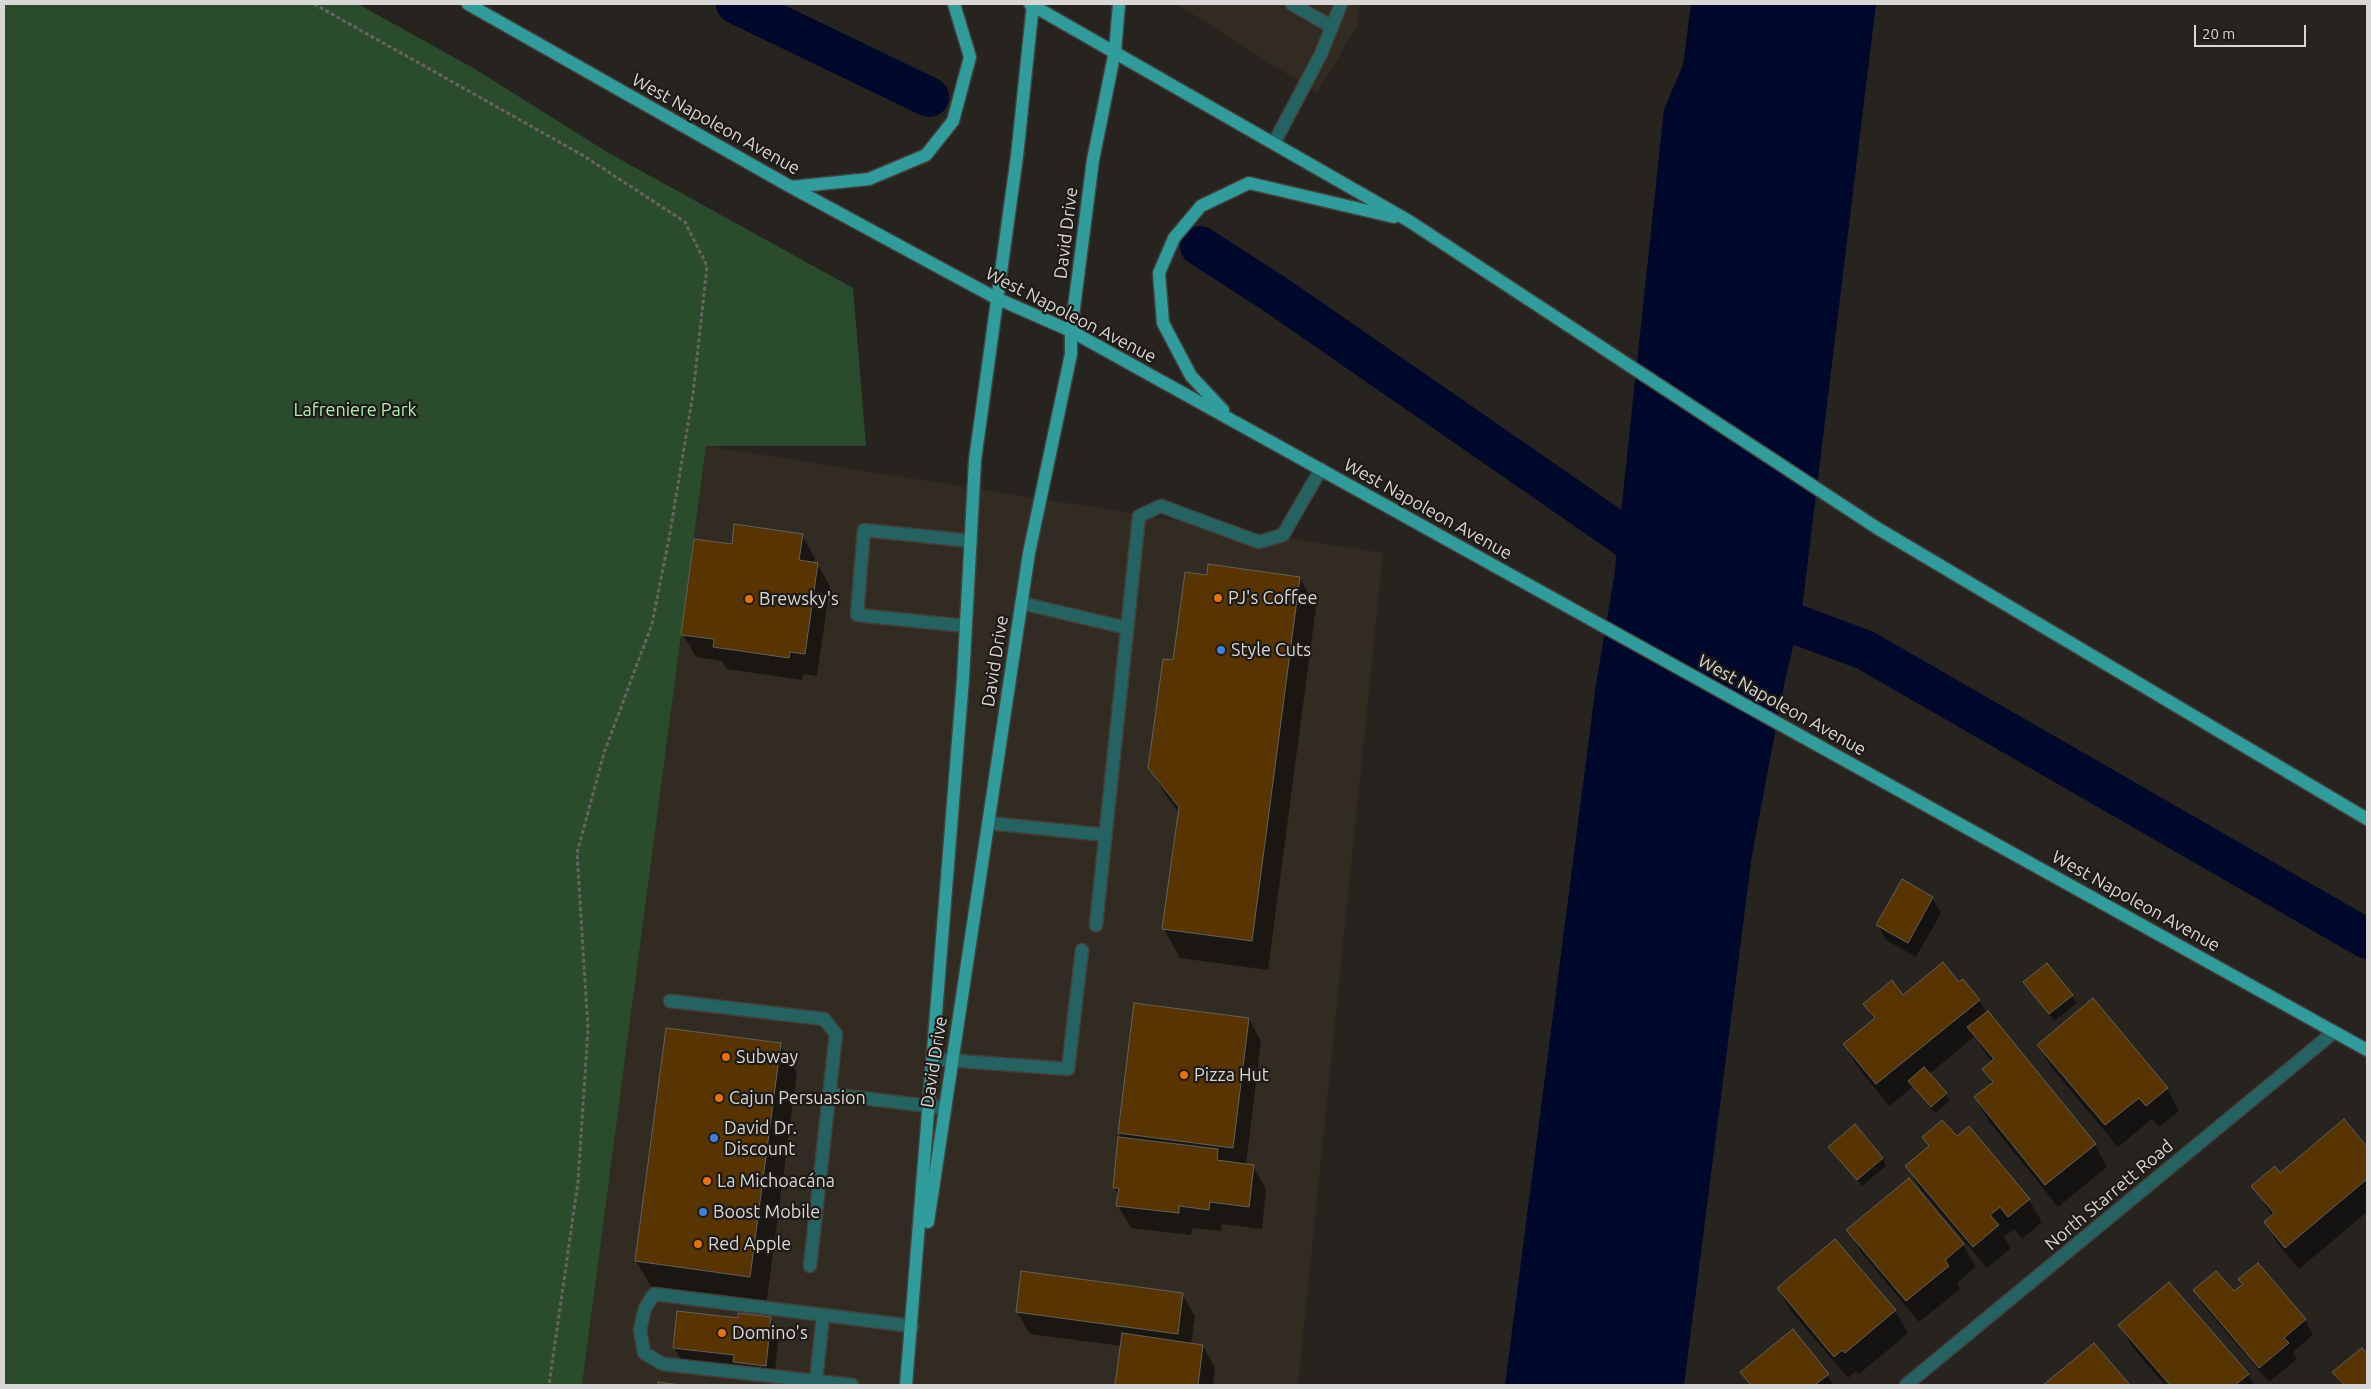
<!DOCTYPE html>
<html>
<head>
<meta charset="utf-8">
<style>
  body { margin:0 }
  #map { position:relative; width:2371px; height:1389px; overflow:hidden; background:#272420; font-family:Ubuntu,sans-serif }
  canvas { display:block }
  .frame { position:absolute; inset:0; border:5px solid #d9d7d5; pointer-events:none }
  .scale { position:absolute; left:2194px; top:25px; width:112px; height:22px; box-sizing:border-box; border:2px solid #d9d7d5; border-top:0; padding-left:6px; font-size:15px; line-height:18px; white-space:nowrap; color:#d9d7d5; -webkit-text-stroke:4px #1e1b17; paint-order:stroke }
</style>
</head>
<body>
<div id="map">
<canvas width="2371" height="1389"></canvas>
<div class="frame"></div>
<div class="scale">20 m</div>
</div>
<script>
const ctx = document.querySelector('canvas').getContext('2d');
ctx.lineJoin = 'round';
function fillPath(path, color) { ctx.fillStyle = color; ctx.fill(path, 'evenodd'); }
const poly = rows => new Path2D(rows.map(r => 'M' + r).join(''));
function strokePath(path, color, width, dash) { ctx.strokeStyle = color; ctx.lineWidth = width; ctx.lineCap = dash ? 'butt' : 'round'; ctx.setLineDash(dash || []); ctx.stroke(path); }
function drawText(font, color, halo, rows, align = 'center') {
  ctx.font = font + ' Ubuntu,sans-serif'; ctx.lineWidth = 4.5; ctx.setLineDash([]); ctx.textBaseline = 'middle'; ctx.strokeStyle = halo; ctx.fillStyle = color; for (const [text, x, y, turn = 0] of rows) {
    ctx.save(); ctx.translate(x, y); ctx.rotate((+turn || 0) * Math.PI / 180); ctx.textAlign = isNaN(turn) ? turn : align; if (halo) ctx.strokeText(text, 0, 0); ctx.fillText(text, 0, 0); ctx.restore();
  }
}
const built = poly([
  [1177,4,1359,4,1357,26,1317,93],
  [706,446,1383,553,1298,1385,582,1385]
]);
const green = poly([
  [4,4,358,4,475,69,607,152,853,288,866,446,706,446,582,1385,4,1385]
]);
const water = poly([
  [1691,4,1876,4,1802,609,1784,685,1752,855,1684,1385,1505,1385,1596,684,1614,578,1664,109,1683,65]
]);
const shadow = poly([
  [802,535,815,558,814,563,817,564,830,586,817,676,803,674,802,680,727,669,722,661,696,657,683,635,733,545],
  [1208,577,1300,578,1316,607,1268,970,1180,958,1164,929,1179,813,1167,797,1150,768,1174,661],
  [1932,898,1941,913,1916,957,1886,940,1878,925],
  [2047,965,2077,1003,2054,1021,2025,982],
  [1959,984,1979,1000,1987,1013,2095,1145,2107,1167,2058,1207,1988,1120,1975,1098,1992,1084,1983,1069,1992,1062,1974,1037,1929,1074,1950,1101,1935,1113,1913,1087,1889,1106,1857,1066,1844,1044,1874,1020,1864,1004],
  [1249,1019,1261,1041,1246,1165,1253,1166,1266,1189,1262,1229,1222,1224,1221,1231,1192,1228,1191,1235,1131,1228,1118,1206,1119,1196,1114,1187,1122,1139,1119,1133],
  [667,1029,780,1045,797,1073,766,1306,653,1290,636,1261],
  [2038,1045,2167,1088,2179,1111,2159,1127,2152,1119,2118,1147,2051,1067],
  [2344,1121,2367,1149,2367,1212,2299,1269,2278,1244,2266,1222,2272,1216,2253,1186,2280,1174],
  [1969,1128,2029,1200,2042,1222,2022,1239,2014,1229,2004,1237,2011,1248,1987,1268,1920,1188,1907,1166,1929,1147,1924,1137,1956,1138],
  [1830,1147,1882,1158,1886,1166,1862,1186],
  [1909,1180,1963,1245,1976,1267,1957,1283,1960,1289,1919,1322,1861,1252,1848,1230],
  [1835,1241,1895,1311,1908,1333,1858,1375,1856,1371,1848,1378,1791,1311,1778,1289],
  [2258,1264,2305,1320,2313,1335,2293,1352,2297,1359,2269,1382,2203,1305,2195,1290,2234,1293,2243,1285,2240,1279],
  [1182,1294,1195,1316,1191,1344,1203,1346,1215,1368,1213,1385,1116,1385,1122,1346,1030,1334,1017,1312],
  [678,1312,739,1320,771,1319,779,1334,774,1380,683,1363,674,1348],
  [2120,1326,2248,1374,2254,1385,2165,1385,2133,1348],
  [1792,1331,1834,1385,1750,1385,1742,1372],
  [2094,1345,2128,1385,2045,1385],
  [2362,1349,2367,1356,2367,1385,2342,1385,2334,1372]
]);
const canal = poly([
  [736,4,929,97],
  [1200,246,1276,295,1663,563],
  [1747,606,1865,650,2367,939]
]);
const building = poly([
  [734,524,803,534,799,560,818,563,805,654,790,652,789,658,713,647,714,639,681,635,694,539,732,544,734,524],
  [1208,564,1300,577,1252,941,1162,929,1179,807,1148,768,1163,659,1173,660,1185,572,1207,575,1208,564],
  [1902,879,1933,897,1908,943,1876,925,1902,879],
  [1943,962,1959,982,1963,979,1980,1000,1876,1084,1843,1044,1875,1018,1863,1004,1892,980,1903,995,1943,962],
  [2047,963,2073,995,2049,1014,2023,982,2047,963],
  [2093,998,2168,1088,2146,1106,2139,1098,2105,1125,2037,1045,2093,998],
  [1134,1003,1249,1018,1233,1148,1118,1133,1134,1003],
  [1988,1011,2096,1144,2045,1185,1974,1097,1993,1082,1982,1069,1994,1059,1967,1027,1988,1011],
  [666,1028,781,1043,750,1277,635,1261,666,1028],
  [1924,1067,1947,1093,1931,1107,1908,1081,1924,1067],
  [2344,1119,2367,1147,2367,1179,2285,1248,2264,1222,2274,1213,2251,1186,2275,1166,2280,1173,2344,1119],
  [1942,1120,1957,1136,1969,1126,2030,1199,2008,1217,2000,1207,1990,1215,1999,1225,1973,1247,1905,1166,1929,1146,1922,1137,1942,1120],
  [1855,1124,1883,1158,1857,1180,1828,1147,1855,1124],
  [1118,1137,1218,1149,1217,1160,1254,1165,1249,1207,1210,1202,1209,1210,1179,1206,1179,1213,1116,1206,1119,1188,1113,1188,1118,1137],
  [1909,1178,1964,1244,1945,1260,1949,1266,1906,1301,1846,1230,1909,1178],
  [1835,1239,1896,1310,1845,1353,1842,1350,1834,1357,1777,1288,1835,1239],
  [2258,1263,2306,1319,2284,1338,2289,1343,2259,1368,2193,1290,2216,1271,2234,1291,2243,1284,2238,1279,2258,1263],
  [1021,1271,1183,1293,1178,1334,1016,1312,1021,1271],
  [2169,1282,2249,1374,2235,1385,2170,1385,2118,1325,2169,1282],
  [677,1311,738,1318,738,1313,771,1317,766,1366,733,1362,734,1355,673,1348,677,1311],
  [1793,1329,1829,1374,1815,1385,1751,1385,1740,1372,1793,1329],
  [1122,1333,1203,1345,1198,1385,1115,1385,1122,1333],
  [2094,1343,2130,1385,2043,1385,2094,1343],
  [2362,1348,2367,1354,2367,1385,2344,1385,2332,1372,2362,1348],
  [658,1382,680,1385,658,1385,658,1382]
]);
const path = poly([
  [314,4,584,156,685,222,707,266,693,394,670,533,652,624,604,753,577,853,588,1029,578,1182,549,1385]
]);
const minor = poly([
  [1292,4,1332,27],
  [1274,143,1321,54,1341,4],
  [1021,603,1127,628],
  [966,626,857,615,864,530,971,541],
  [988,823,1106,835],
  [1096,925,1139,516,1161,506,1259,542,1283,535,1321,469],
  [670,1001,824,1019,836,1034,810,1266],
  [933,1059,1068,1069,1082,950],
  [829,1094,945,1108],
  [816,1381,823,1315],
  [852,1385,663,1364,644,1353,640,1330,645,1308,654,1294,912,1326],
  [1906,1385,2334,1032]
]);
const major = poly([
  [468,4,791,187,957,277,996,298,1071,331,2367,1050],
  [1030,4,1409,221,1877,528,2367,819],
  [791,187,869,179,926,155,953,121,970,57,954,4],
  [1223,410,1191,376,1163,323,1159,273,1174,238,1201,206,1249,183,1394,217],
  [928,1222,1029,553,1071,354,1071,331,1093,160,1115,51,1119,4],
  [906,1385,963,679,975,460,1017,156,1033,4]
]);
const markers = [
  [1218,598,5,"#e8710a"],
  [749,599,5,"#e8710a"],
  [1221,650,5,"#3f7fe0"],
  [726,1057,5,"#e8710a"],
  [1184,1075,5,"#e8710a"],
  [719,1098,5,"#e8710a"],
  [714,1138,5,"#3f7fe0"],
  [707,1181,5,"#e8710a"],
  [703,1212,5,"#3f7fe0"],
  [698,1244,5,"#e8710a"],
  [722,1333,5,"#e8710a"]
];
const streetNames = [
  ["West Napoleon Avenue",716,124,29],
  ["David Drive",1066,233,-83],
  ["West Napoleon Avenue",1071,315,27],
  ["West Napoleon Avenue",1428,509,29],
  ["David Drive",995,661,-81],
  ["West Napoleon Avenue",1782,705,29],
  ["West Napoleon Avenue",2136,901,29],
  ["David Drive",934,1062,-81],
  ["North Starrett Road",2109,1195,-40]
];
const parkNames = [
  ["Lafreniere Park",355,410]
];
const poiNames = [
  ["PJ's Coffee",1228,598],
  ["Brewsky's",759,599],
  ["Style Cuts",1231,650],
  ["Subway",736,1057],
  ["Pizza Hut",1194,1075],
  ["Cajun Persuasion",729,1098],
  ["David Dr.",724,1128],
  ["Discount",724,1149],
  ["La Michoacána",717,1181],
  ["Boost Mobile",713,1212],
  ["Red Apple",708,1244],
  ["Domino's",732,1333]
];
fillPath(built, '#322b22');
fillPath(green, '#2b4b2d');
fillPath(water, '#00082c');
fillPath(shadow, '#0007');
strokePath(canal, '#00082c', 40);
fillPath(building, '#583500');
strokePath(building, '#64605c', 1);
strokePath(minor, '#43413d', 15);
strokePath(major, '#43413d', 15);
strokePath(path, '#666360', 3, [4, 2.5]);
strokePath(minor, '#256362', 12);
strokePath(major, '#309c9c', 12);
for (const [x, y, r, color] of markers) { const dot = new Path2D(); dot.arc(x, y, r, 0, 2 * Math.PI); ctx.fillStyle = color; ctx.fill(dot); strokePath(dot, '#1e1b17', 2); }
drawText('18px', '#d9d7d5', '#1e1b17', streetNames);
drawText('18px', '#adefb0', '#1e1b17', parkNames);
drawText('18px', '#d9d7d5', '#1e1b17', poiNames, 'left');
</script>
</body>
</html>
